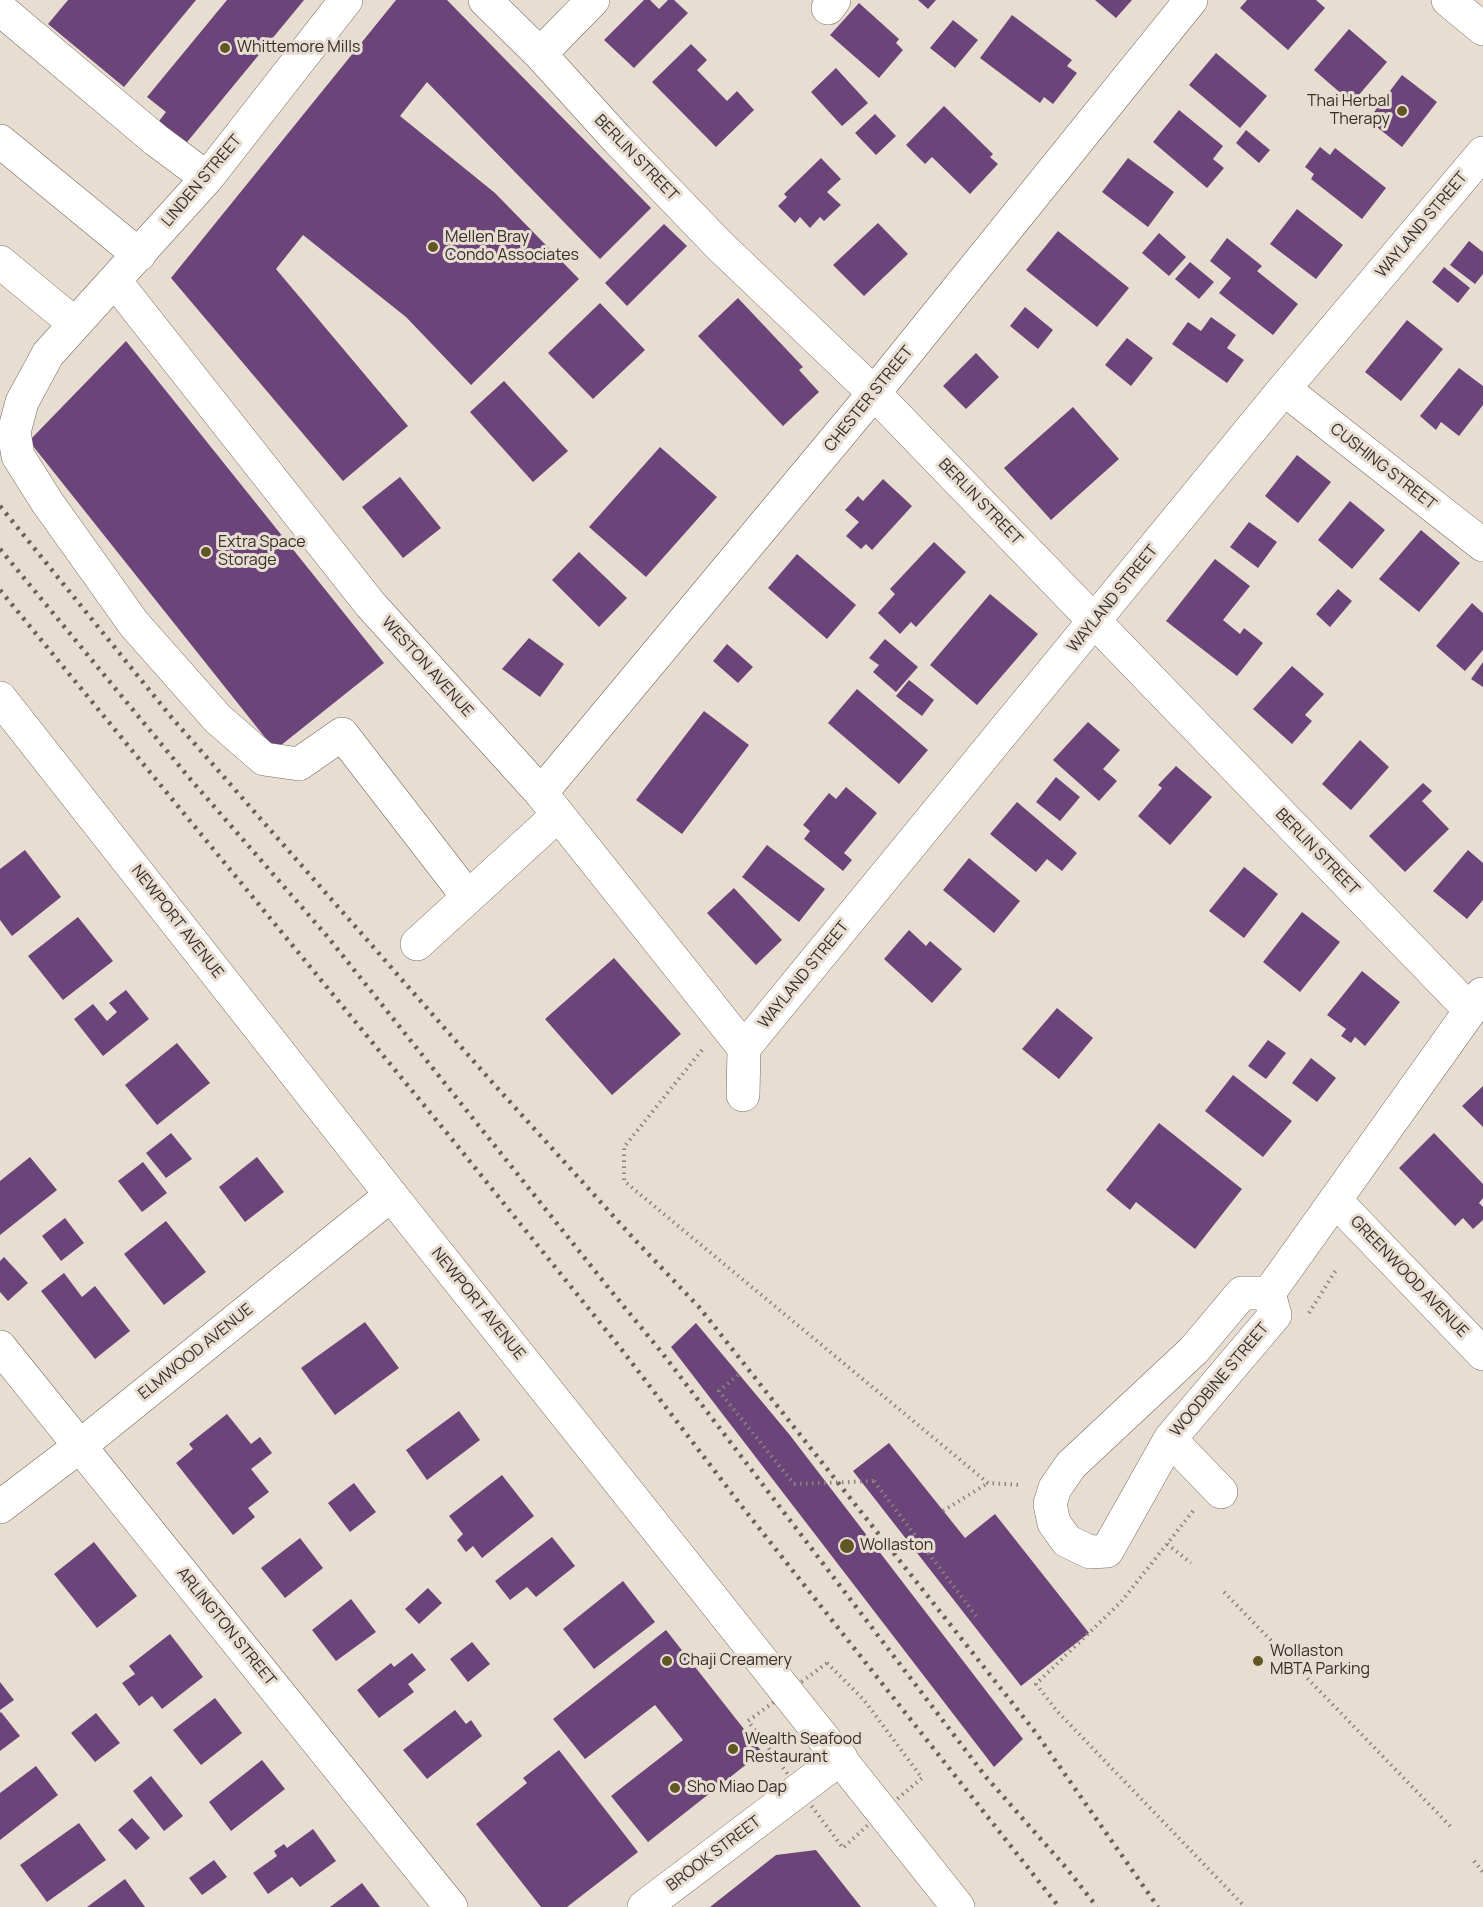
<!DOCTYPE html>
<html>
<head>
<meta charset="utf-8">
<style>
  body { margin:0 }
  canvas { display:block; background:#e8ddd1 }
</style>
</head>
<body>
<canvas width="1483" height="1907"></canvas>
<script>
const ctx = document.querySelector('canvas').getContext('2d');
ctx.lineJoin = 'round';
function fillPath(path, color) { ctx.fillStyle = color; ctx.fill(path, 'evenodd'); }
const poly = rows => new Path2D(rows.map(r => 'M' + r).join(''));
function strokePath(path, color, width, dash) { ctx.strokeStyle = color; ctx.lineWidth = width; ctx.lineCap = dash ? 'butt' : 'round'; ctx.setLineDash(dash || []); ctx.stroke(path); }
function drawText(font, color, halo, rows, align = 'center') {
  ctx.font = font + ' Manrope,sans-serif'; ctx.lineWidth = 6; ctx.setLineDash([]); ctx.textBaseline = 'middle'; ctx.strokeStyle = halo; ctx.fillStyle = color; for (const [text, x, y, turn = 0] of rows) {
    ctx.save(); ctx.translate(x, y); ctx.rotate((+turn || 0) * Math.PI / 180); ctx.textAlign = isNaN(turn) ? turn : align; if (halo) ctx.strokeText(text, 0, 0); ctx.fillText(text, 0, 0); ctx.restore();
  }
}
const building = poly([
  [68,0,196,0,124,87,48,24],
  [227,0,304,0,183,147,156,125,166,112,147,97],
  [396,0,447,0,651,208,600,259,427,82,400,116,495,193,579,279,471,385,406,317,303,235,276,269,408,426,343,481,171,278],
  [644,0,650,0,659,9,668,0,674,0,688,13,634,68,604,40],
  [918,0,936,0,928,9],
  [1095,0,1132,0,1116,18],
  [1247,0,1316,0,1325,8,1288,50,1240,8],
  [859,3,899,39,896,43,903,50,879,78,830,35],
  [1012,15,1072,60,1067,66,1077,73,1053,104,1044,97,1040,103,980,58],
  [953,20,978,40,955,68,930,48],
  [1349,29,1387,62,1352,103,1314,70],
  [691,44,707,60,697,70,727,101,737,91,754,110,716,147,652,82],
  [1216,53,1267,96,1240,128,1189,85],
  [836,68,868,103,842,126,811,92],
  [1402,75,1437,102,1402,147,1368,120],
  [944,106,993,154,990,157,998,164,970,194,932,157,925,164,906,145],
  [1179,110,1223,146,1213,159,1224,168,1207,188,1153,142],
  [875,114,896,136,876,155,855,133],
  [1246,130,1270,150,1259,163,1236,143],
  [1320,147,1330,155,1335,148,1386,188,1362,219,1311,179,1314,174,1305,167],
  [821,158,841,179,827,192,841,205,824,221,820,217,810,228,800,217,795,223,778,206,787,197,784,194],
  [1128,158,1174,192,1148,227,1102,192],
  [1297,209,1343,245,1316,279,1270,244],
  [878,223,908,254,864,296,833,265],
  [664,224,687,246,627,306,605,283],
  [1058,231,1129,288,1097,327,1026,270],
  [1159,233,1186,257,1169,276,1142,253],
  [1227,238,1262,266,1257,271,1298,304,1273,335,1219,293,1231,278,1210,261],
  [1469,241,1483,252,1483,274,1475,284,1450,265],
  [1190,262,1214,282,1199,299,1175,279],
  [1444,267,1470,288,1458,303,1432,282],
  [738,298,803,367,799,370,819,392,783,426,698,336],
  [600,303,645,350,593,399,548,353],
  [1025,307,1053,330,1038,349,1010,326],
  [1211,317,1236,335,1227,348,1244,360,1227,383,1172,344,1188,322,1201,331],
  [1407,320,1443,349,1401,401,1365,372],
  [1127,338,1153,358,1131,386,1105,365],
  [126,341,384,663,275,750,29,441],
  [976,353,999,377,966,409,943,386],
  [1459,368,1483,386,1483,405,1459,436,1441,422,1436,430,1420,416],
  [504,381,568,451,533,482,470,412],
  [1073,407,1119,459,1051,520,1004,468],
  [660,447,717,497,646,577,589,527],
  [1297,455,1331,482,1298,523,1265,496],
  [400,477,441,528,403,558,362,507],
  [883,479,912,506,872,550,866,544,861,549,846,536,859,522,845,510,858,496,863,501],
  [1350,501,1385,530,1352,569,1318,540],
  [1249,522,1277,542,1258,568,1230,547],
  [1421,530,1460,563,1419,612,1379,579],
  [934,542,966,572,916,627,911,622,900,634,878,613,895,594,890,589],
  [579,552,627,598,599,627,552,580],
  [797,554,856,605,827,639,768,588],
  [1215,559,1250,586,1223,620,1240,634,1244,628,1263,643,1237,676,1166,621],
  [1338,589,1352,601,1330,627,1316,614],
  [990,594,1038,634,977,705,930,665],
  [1472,603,1483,613,1483,650,1465,671,1436,646],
  [529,638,564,664,540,697,502,669],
  [885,639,918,667,896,692,873,672,879,665,869,658],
  [727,644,753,667,738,683,713,661],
  [1483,662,1483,687,1471,679],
  [1292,666,1324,694,1305,715,1312,721,1292,744,1253,709],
  [909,680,934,700,922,716,896,696],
  [857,689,928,750,899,784,828,723],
  [704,711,749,745,682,834,636,800],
  [1088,722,1120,750,1103,769,1117,781,1099,801,1053,760],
  [1360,740,1389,767,1351,810,1322,784],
  [1176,766,1212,797,1170,845,1138,816,1162,788,1158,785],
  [1056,777,1080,797,1060,821,1036,802],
  [1423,783,1432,791,1422,801,1449,829,1405,872,1369,836],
  [846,787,877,813,844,853,852,860,843,871,804,839,810,831,803,825,829,793,836,799],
  [1017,802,1077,853,1062,871,1047,859,1036,872,990,834],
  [767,845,825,889,799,922,742,877],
  [25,850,61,897,12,936,0,920,0,869],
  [1468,850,1483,863,1483,900,1467,919,1433,891],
  [969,858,1020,901,994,933,943,890],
  [1244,867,1278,894,1244,938,1209,911],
  [734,888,782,940,756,965,707,913],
  [1302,912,1340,942,1300,992,1263,962],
  [78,917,113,961,63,1000,28,956],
  [909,930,926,946,930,941,962,969,932,1003,884,959],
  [614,958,681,1034,612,1095,545,1019],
  [1362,971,1400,1002,1365,1046,1355,1037,1351,1043,1341,1036,1346,1029,1327,1015],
  [126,990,149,1019,103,1056,74,1019,93,1004,107,1021,117,1012,109,1003],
  [1057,1008,1093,1038,1059,1079,1022,1049],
  [1268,1040,1286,1053,1266,1079,1248,1066],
  [177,1043,210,1083,157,1125,125,1085],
  [1311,1058,1336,1078,1317,1102,1292,1083],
  [1233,1075,1292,1121,1263,1157,1205,1111],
  [1483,1086,1483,1127,1462,1106],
  [1159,1123,1242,1189,1195,1249,1136,1202,1130,1210,1106,1190],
  [171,1133,192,1159,166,1178,146,1153],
  [1434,1133,1483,1184,1483,1198,1479,1203,1483,1207,1483,1220,1473,1229,1463,1218,1455,1226,1399,1168],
  [30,1157,57,1190,0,1235,0,1181],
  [257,1157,284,1192,245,1222,219,1187],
  [143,1162,167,1193,142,1212,118,1181],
  [65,1218,84,1243,61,1261,42,1236],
  [166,1221,206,1272,164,1305,124,1254],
  [4,1257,28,1283,8,1301,0,1292,0,1261],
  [64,1273,82,1297,95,1286,130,1331,95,1359,41,1291],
  [365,1322,399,1368,335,1415,301,1368],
  [696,1323,789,1434,1023,1739,994,1767,671,1347],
  [459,1411,480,1440,427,1480,406,1450],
  [227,1414,251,1444,260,1437,272,1453,251,1469,269,1492,248,1508,255,1517,233,1535,176,1463,193,1449,189,1444],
  [889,1443,965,1538,995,1514,1089,1633,1021,1686,853,1471],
  [502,1475,534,1516,482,1558,473,1546,466,1552,457,1540,463,1534,449,1516],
  [354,1483,376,1512,350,1532,328,1503],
  [552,1537,575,1566,536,1597,527,1587,510,1600,495,1581],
  [300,1538,323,1568,285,1598,261,1568],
  [94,1542,137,1596,97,1628,54,1574],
  [623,1581,655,1622,594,1669,563,1629],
  [428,1588,442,1603,419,1624,405,1609],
  [351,1599,376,1632,336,1661,312,1630],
  [666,1630,762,1752,648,1842,611,1796,683,1740,655,1705,585,1759,553,1719],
  [170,1634,203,1677,162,1709,152,1696,139,1706,122,1683,135,1674,129,1666],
  [472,1642,490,1664,468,1682,450,1659],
  [412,1653,426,1670,408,1684,414,1692,379,1718,357,1690,391,1663,394,1667],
  [0,1682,14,1700,0,1710],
  [215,1698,242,1733,201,1765,173,1730],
  [455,1710,466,1724,471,1720,482,1736,427,1779,403,1750],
  [1,1712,20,1736,0,1751,0,1713],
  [96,1713,120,1743,95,1762,71,1733],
  [559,1750,638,1852,567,1907,541,1907,476,1824,527,1783,523,1778],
  [262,1760,285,1789,231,1831,209,1802],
  [36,1766,58,1795,0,1840,0,1793],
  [151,1776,183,1816,164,1831,133,1791],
  [132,1818,150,1838,136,1850,118,1830],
  [79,1823,106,1860,47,1902,20,1865],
  [313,1829,336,1861,300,1887,292,1877,268,1894,253,1873,277,1856,274,1851,284,1844,287,1848],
  [816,1850,861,1907,710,1907,776,1855],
  [214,1860,227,1877,202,1895,189,1878],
  [125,1879,145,1907,87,1907],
  [362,1883,380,1907,330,1907]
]);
const path = poly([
  [702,1050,624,1147,624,1181,988,1483,1021,1485],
  [1309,1313,1336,1270],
  [738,1375,719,1391,794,1484],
  [874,1481,976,1616],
  [943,1511,988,1483],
  [1193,1511,1121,1602,1036,1684,1056,1710,1245,1907],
  [1167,1544,1191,1563],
  [1224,1592,1452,1828],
  [827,1663,864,1700,922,1778,883,1811,843,1848,748,1721,827,1663],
  [1474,1861,1483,1872]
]);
const minor = poly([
  [346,0,207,178,48,354,22,402,14,432,18,456,47,502,134,624,218,719,264,759,299,764,342,734,468,897],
  [485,0,540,54,617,139,719,245,874,393,1469,1009],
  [828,8,834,0],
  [0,9,156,140,207,178],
  [540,54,593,0],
  [0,141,139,255],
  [0,262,75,324],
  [115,281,370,604,541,793,744,1048],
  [1284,389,1483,545],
  [541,793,874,393,1191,0],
  [417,944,558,815],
  [744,1048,1284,389,1483,153],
  [743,1095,744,1048],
  [1335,1200,1483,1354],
  [1242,1293,1269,1293,1275,1315,1170,1439,1107,1551,1090,1552,1067,1541,1054,1523,1050,1504,1055,1488,1071,1465,1194,1350,1242,1293],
  [1269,1293,1482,994],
  [0,1347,451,1907],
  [1170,1439,1221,1492],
  [0,1507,80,1446,391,1195],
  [644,1907,841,1758]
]);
const major = poly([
  [1448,0,1483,29],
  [0,698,391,1195,958,1907]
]);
const rail = poly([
  [0,506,172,718,491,1081,635,1240,699,1307,1036,1733,1158,1907],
  [0,549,191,780,327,936,607,1286,663,1354,986,1777,1068,1870,1097,1907],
  [0,590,451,1138,622,1350,740,1504,1059,1907]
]);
const pathBridge = poly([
  [794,1484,874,1481]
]);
const markers = [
  [225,48,6,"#625724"],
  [1402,111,6,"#625724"],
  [433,247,6,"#625724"],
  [206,552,6,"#625724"],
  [847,1546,8,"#625724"],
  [667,1661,6,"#625724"],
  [1258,1661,6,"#625724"],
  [733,1749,6,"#625724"],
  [675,1788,6,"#625724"]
];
const poiNames = [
  ["Whittemore Mills",237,48],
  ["Thai Herbal",1390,102,"right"],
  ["Therapy",1390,120,"right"],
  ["Mellen Bray",445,238],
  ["Condo Associates",445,256],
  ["Extra Space",218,543],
  ["Storage",218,561],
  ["Wollaston",860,1546],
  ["Wollaston",1270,1652],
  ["MBTA Parking",1270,1670],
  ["Chaji Creamery",679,1661],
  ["Wealth Seafood",745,1740],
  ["Restaurant",745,1758],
  ["Sho Miao Dap",687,1788]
];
const streetNames = [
  ["BERLIN STREET",636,158,46],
  ["LINDEN STREET",202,181,-50],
  ["WAYLAND STREET",1422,225,-50],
  ["CHESTER STREET",869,399,-51],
  ["CUSHING STREET",1383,467,38],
  ["BERLIN STREET",980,502,46],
  ["WAYLAND STREET",1113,599,-51],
  ["WESTON AVENUE",427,667,48],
  ["BERLIN STREET",1317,852,46],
  ["NEWPORT AVENUE",177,922,52],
  ["WAYLAND STREET",804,975,-51],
  ["GREENWOOD AVENUE",1409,1277,46],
  ["NEWPORT AVENUE",478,1304,51],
  ["ELMWOOD AVENUE",196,1352,-39],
  ["WOODBINE STREET",1220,1380,-50],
  ["ARLINGTON STREET",226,1627,51],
  ["BROOK STREET",714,1854,-37]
];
fillPath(building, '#6b4579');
strokePath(minor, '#746b61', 34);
strokePath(major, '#746b61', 34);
strokePath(path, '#8c847c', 4, [1.5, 4.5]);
strokePath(minor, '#fff', 33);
strokePath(major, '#fff', 33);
strokePath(rail, '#69635c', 4.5, [3, 6]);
strokePath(pathBridge, '#8c847c', 4, [1.5, 4.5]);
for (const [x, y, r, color] of markers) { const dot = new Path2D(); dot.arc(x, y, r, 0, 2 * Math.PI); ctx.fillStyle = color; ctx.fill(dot); strokePath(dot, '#e8ddd1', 2); }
drawText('16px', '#332f2a', '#e8ddd1', poiNames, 'left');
drawText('16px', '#332f2a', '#e8ddd1', streetNames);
</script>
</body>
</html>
